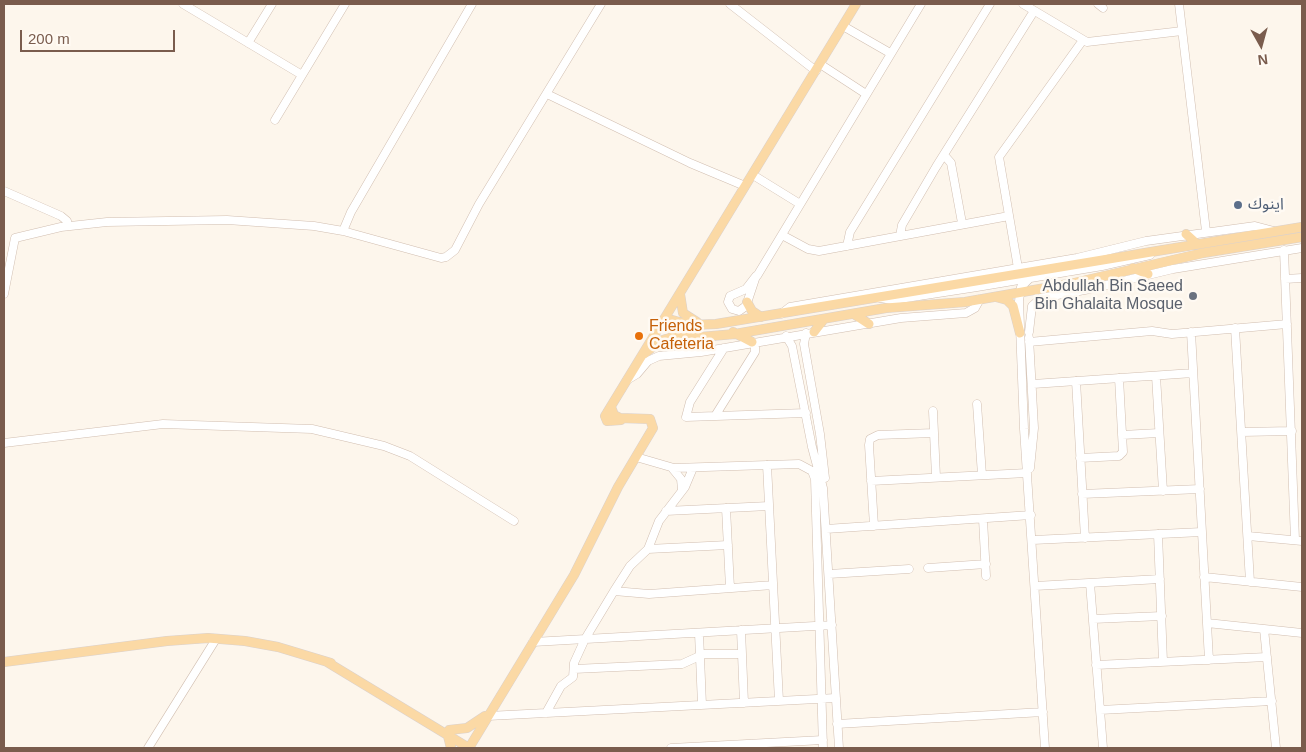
<!DOCTYPE html>
<html>
<head>
<meta charset="utf-8">
<style>
  body { margin:0 }
  #map { position:relative; width:1306px; height:752px; overflow:hidden; background:#fdf6ec; font-family:Arial,sans-serif }
  canvas { display:block }
  .frame { position:absolute; inset:0; border:5px solid #7a5c4d; pointer-events:none }
  .north { position:absolute; left:1236px; top:20px; width:50px; height:50px; -webkit-text-stroke:4px #fffaf3; paint-order:stroke; rotate:173deg; font-size:14px; font-weight:700; line-height:20px; text-align:center; color:#7a5c4d }
  .north::after { content:''; display:block; margin:auto; width:18px; height:22px; background:#7a5c4d; clip-path:polygon(50% 0,100% 100%,50% 72%,0 100%) }
  .scale { position:absolute; left:20px; top:30px; width:155px; height:22px; box-sizing:border-box; border:2px solid #7a5c4d; border-top:0; padding-left:6px; font-size:15px; line-height:18px; white-space:nowrap; color:#7a5c4d; -webkit-text-stroke:4px #fffaf3; paint-order:stroke }
</style>
</head>
<body>
<div id="map">
<canvas width="1306" height="752"></canvas>
<div class="frame"></div>
<div class="north">N</div>
<div class="scale">200 m</div>
</div>
<script>
const ctx = document.querySelector('canvas').getContext('2d');
ctx.lineJoin = 'round';
const poly = rows => new Path2D(rows.map(r => 'M' + r).join(''));
function strokePath(path, color, width, dash) { ctx.strokeStyle = color; ctx.lineWidth = width; ctx.lineCap = dash ? 'butt' : 'round'; ctx.setLineDash(dash || []); ctx.stroke(path); }
function drawText(font, color, halo, rows, align = 'center') {
  ctx.font = font + ' Arial,"Noto Sans Arabic",sans-serif'; ctx.lineWidth = 5; ctx.setLineDash([]); ctx.textBaseline = 'middle'; ctx.strokeStyle = halo; ctx.fillStyle = color; for (const [text, x, y, turn = 0] of rows) {
    ctx.save(); ctx.translate(x, y); ctx.rotate((+turn || 0) * Math.PI / 180); ctx.textAlign = isNaN(turn) ? turn : align; if (halo) ctx.strokeText(text, 0, 0); ctx.fillText(text, 0, 0); ctx.restore();
  }
}
const minor = poly([
  [183,4,302,75],
  [730,4,816,71],
  [1023,4,1087,42,1182,31],
  [1098,4,1103,8],
  [1179,4,1206,231],
  [843,26,890,53],
  [248,43,272,4],
  [820,64,866,94],
  [547,94,690,163,745,186],
  [275,120,345,4],
  [944,155,951,163,962,223],
  [753,175,800,204],
  [4,191,61,216,67,221,68,226],
  [343,231,351,212,472,4],
  [782,235,808,249,819,251,1009,216],
  [900,236,902,225,936,167,1034,11],
  [847,246,850,232,990,4],
  [1284,250,1295,540],
  [1018,268,999,157,1083,40],
  [756,276,746,306,739,311,732,309,728,302,730,296,746,289,756,276],
  [757,276,921,4],
  [1029,279,1021,287,1019,301,1024,429,1045,748],
  [1285,279,1302,278],
  [4,294,15,238,61,227,107,222,227,220,314,226,343,231,441,258,446,257,455,250,479,204,601,4],
  [880,298,893,300,977,287,1102,266,1150,255],
  [781,314,790,307,1077,258,1146,241,1255,226,1274,231],
  [1235,328,1250,582],
  [1029,332,1032,306,1041,298,1090,289,1173,269,1302,248],
  [1191,332,1209,660],
  [806,333,804,344,820,434,825,478],
  [786,336,792,346,812,447,823,488,839,748],
  [1029,338,1034,428,1030,468],
  [1029,342,1152,331,1172,334,1287,324],
  [724,348,690,402,686,417,806,413],
  [1156,376,1163,491],
  [627,380,637,374,648,361,659,356,701,352,901,318,966,313,975,308,980,299],
  [1076,381,1085,538],
  [1033,384,1193,373],
  [977,404,982,475],
  [933,411,936,477],
  [715,416,755,352,755,347,752,342],
  [1242,432,1292,431],
  [1122,435,1159,433],
  [4,443,163,424,312,429,384,446,410,456,514,521],
  [636,457,674,468,799,464,812,471,815,479,823,748],
  [1080,458,1119,456,1123,452,1119,378],
  [767,465,779,701],
  [672,468,681,479,682,490],
  [871,481,1027,473],
  [1082,494,1200,489],
  [726,508,730,588],
  [666,511,769,506],
  [983,519,986,576],
  [874,526,869,445,870,439,878,435,934,433],
  [826,529,1031,515],
  [1158,534,1163,662],
  [1248,536,1302,541],
  [1033,540,1202,532],
  [648,549,728,545],
  [928,568,986,564],
  [829,574,909,569],
  [1204,577,1302,587],
  [1090,583,1103,748],
  [1035,586,1160,579],
  [614,591,649,594,773,585],
  [1093,619,1162,616],
  [1207,623,1302,633],
  [1264,629,1276,748],
  [741,630,744,703],
  [699,633,702,705],
  [533,642,832,625],
  [1096,665,1267,657],
  [574,669,682,664,704,654,742,654],
  [1100,710,1272,701],
  [546,713,561,686,573,677,574,663,585,639,614,591,630,566,648,549,659,521,685,487,693,468],
  [488,716,836,698],
  [837,724,1043,712],
  [148,748,216,639],
  [671,748,823,740]
]);
const major = poly([
  [1186,234,1197,244],
  [1133,268,1148,274],
  [680,294,683,313,697,322],
  [996,297,1007,300,1013,306,1020,333],
  [747,302,752,311,761,317],
  [854,314,869,324],
  [665,318,690,325,716,324,1302,227],
  [664,320,672,329,684,333],
  [733,332,752,342],
  [814,332,824,319],
  [644,354,660,341,672,337,700,337,735,334,886,308,965,302,1074,283,1203,253,1302,237],
  [621,420,607,421,605,416,856,4],
  [4,662,167,641,208,638,245,641,278,647,331,663],
  [327,662,469,748,574,575,618,487,653,428,650,419,620,418,614,415,611,407],
  [449,730,467,728,485,716],
  [448,736,451,748]
]);
const markers = [
  [1238,205,5,"#5c6f8a"],
  [1193,296,5,"#6b7280"],
  [639,336,5,"#e8710a"]
];
const serviceNames = [
  ["اينوك",1248,205]
];
const worshipNames = [
  ["Abdullah Bin Saeed",1183,287],
  ["Bin Ghalaita Mosque",1183,305]
];
const foodNames = [
  ["Friends",649,327],
  ["Cafeteria",649,345]
];
strokePath(minor, '#d1beb0', 9);
strokePath(major, '#dad1cd', 10);
strokePath(minor, '#fff', 8);
strokePath(major, '#fbd9a5', 9);
for (const [x, y, r, color] of markers) { const dot = new Path2D(); dot.arc(x, y, r, 0, 2 * Math.PI); ctx.fillStyle = color; ctx.fill(dot); strokePath(dot, '#fffaf3', 2); }
drawText('16px', '#4e5e75', '#fffaf3', serviceNames, 'left');
drawText('16px', '#5b616d', '#fffaf3', worshipNames, 'right');
drawText('16px', '#c56008', '#fffaf3', foodNames, 'left');
</script>
</body>
</html>
